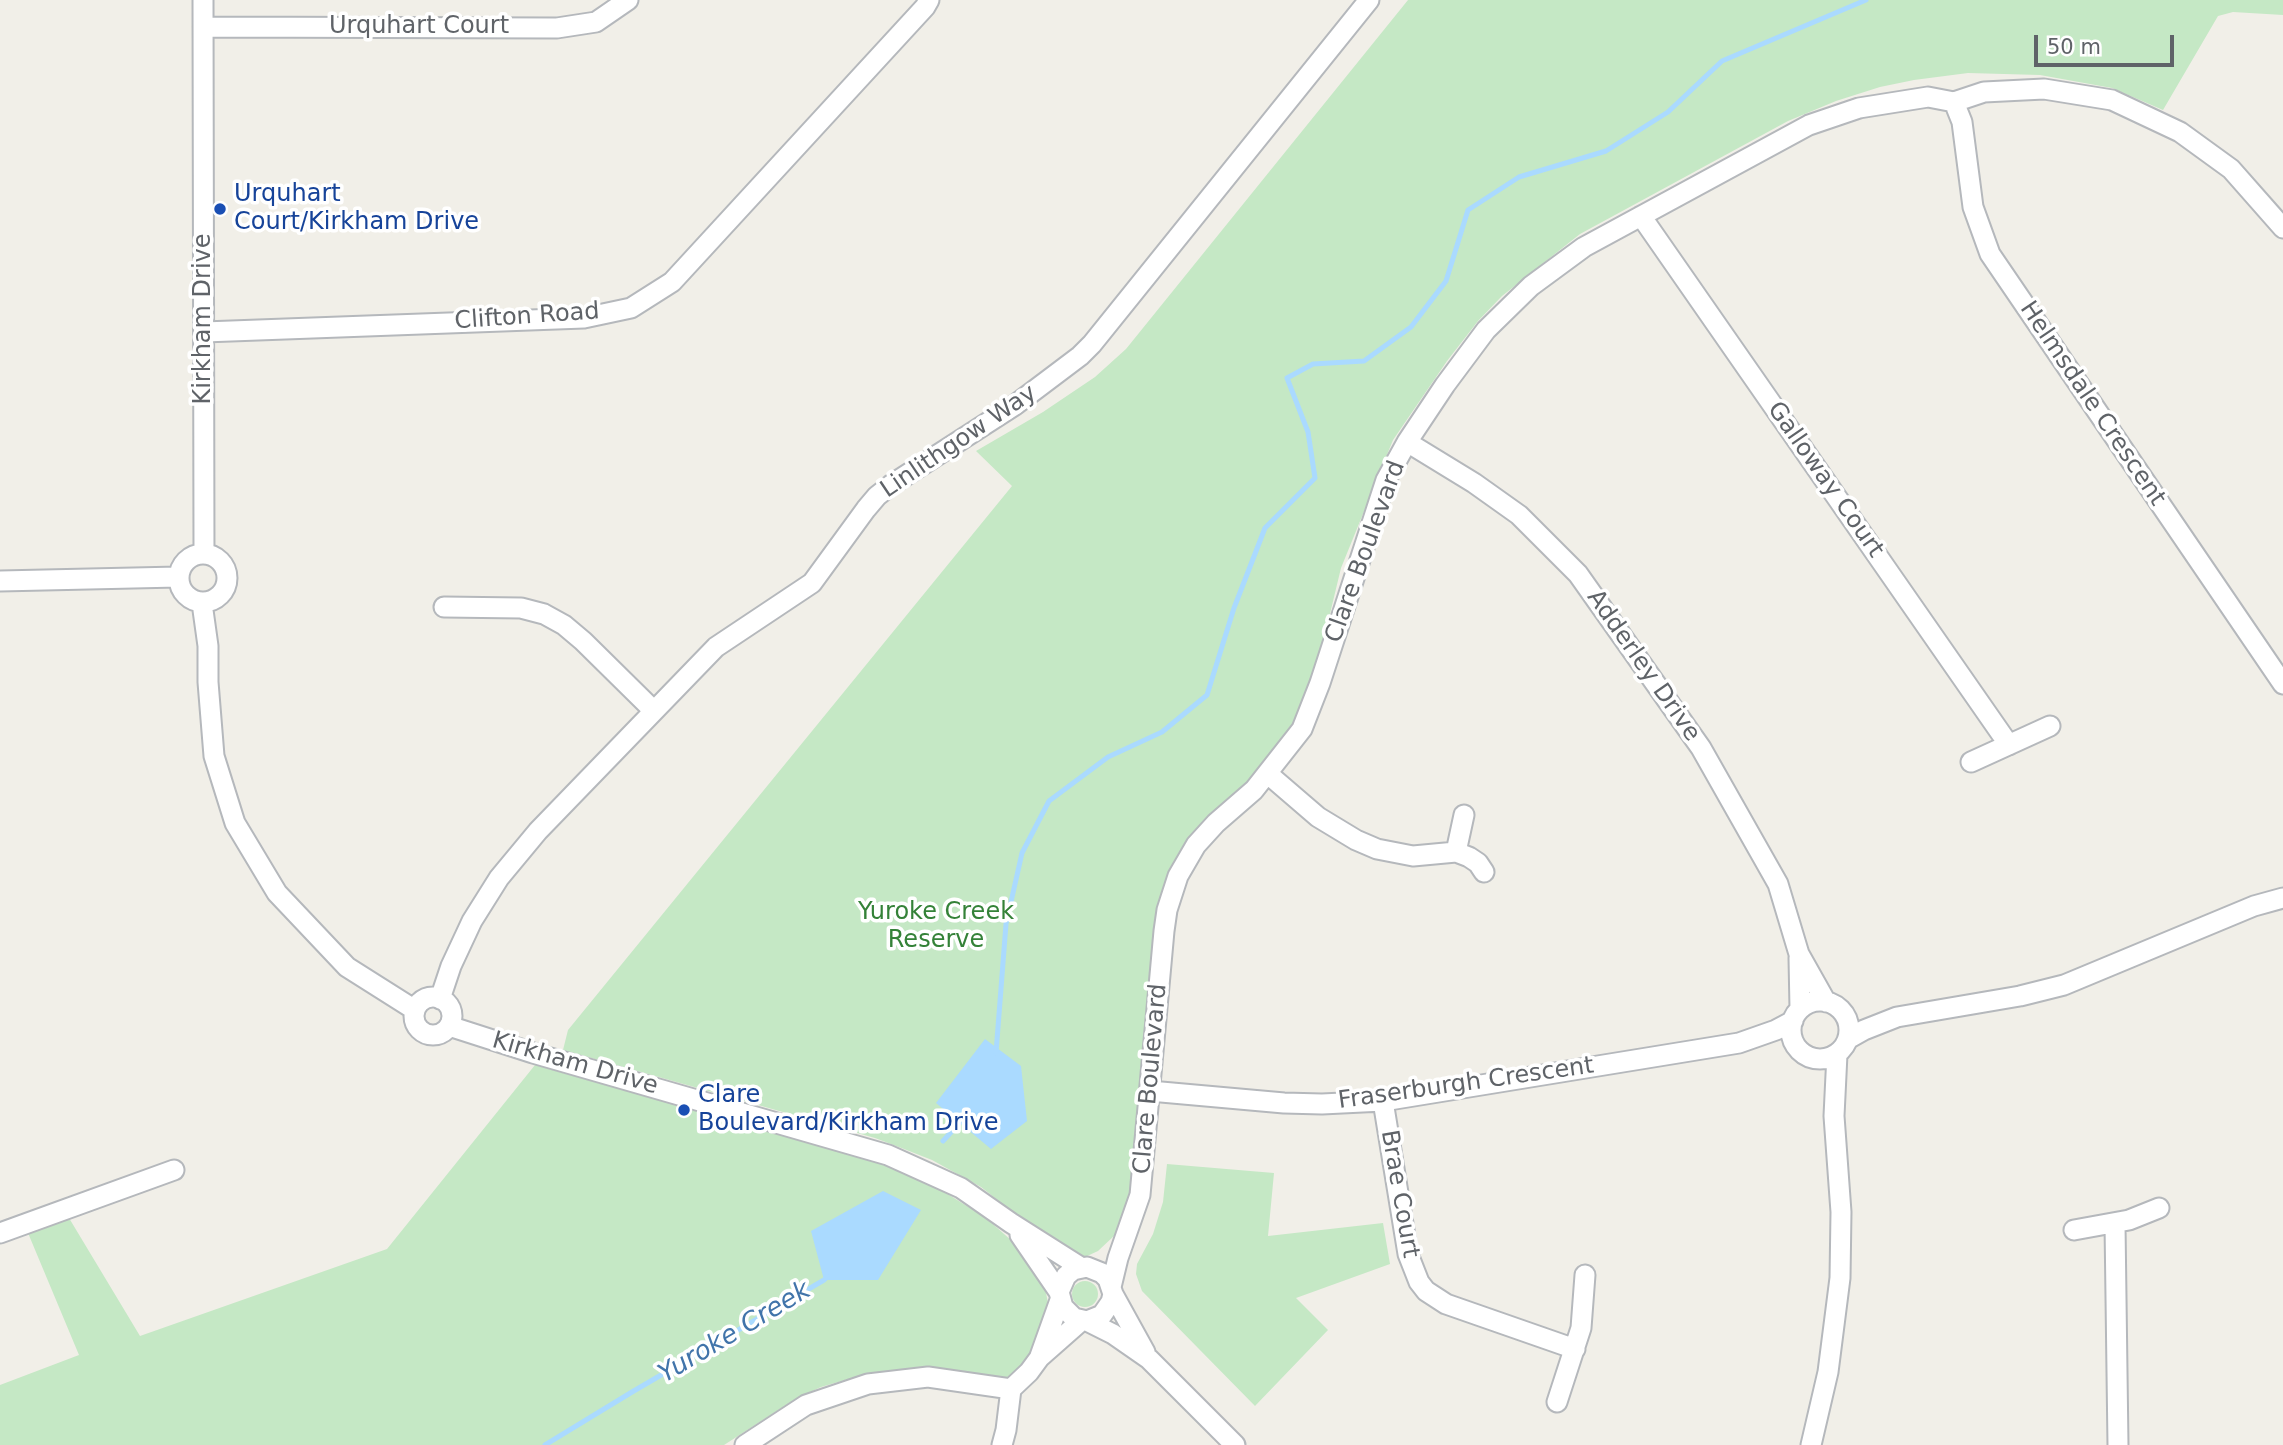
<!DOCTYPE html>
<html>
<head>
<meta charset="utf-8">
<style>
  body { margin:0 }
  #map { position:relative; width:2283px; height:1445px; overflow:hidden; background:#f1efe8; font-family:"DejaVu Sans",sans-serif }
  canvas { display:block }
  .scale { position:absolute; left:2034px; top:35px; width:140px; height:32px; box-sizing:border-box; border:4px solid #5f6368; border-top:0; padding-left:9px; font-size:21px; line-height:24px; white-space:nowrap; color:#5f6368; -webkit-text-stroke:5px #fff; paint-order:stroke }
</style>
</head>
<body>
<div id="map">
<canvas width="2283" height="1445"></canvas>
<div class="scale">50 m</div>
</div>
<script>
const ctx = document.querySelector('canvas').getContext('2d');
ctx.lineJoin = 'round';
function fillPath(path, color) { ctx.fillStyle = color; ctx.fill(path, 'evenodd'); }
const poly = rows => new Path2D(rows.map(r => 'M' + r).join(''));
function strokePath(path, color, width, dash) { ctx.strokeStyle = color; ctx.lineWidth = width; ctx.lineCap = dash ? 'butt' : 'round'; ctx.setLineDash(dash || []); ctx.stroke(path); }
function drawText(font, color, halo, rows, align = 'center') {
  ctx.font = font + ' "DejaVu Sans",sans-serif'; ctx.lineWidth = 7; ctx.setLineDash([]); ctx.textBaseline = 'middle'; ctx.strokeStyle = halo; ctx.fillStyle = color; for (const [text, x, y, turn = 0] of rows) {
    ctx.save(); ctx.translate(x, y); ctx.rotate((+turn || 0) * Math.PI / 180); ctx.textAlign = isNaN(turn) ? turn : align; if (halo) ctx.strokeText(text, 0, 0); ctx.fillText(text, 0, 0); ctx.restore();
  }
}
const green = poly([
  [1408,0,2283,0,2283,15,2233,12,2218,16,2163,110,2112,88,2040,75,1968,73,1914,80,1880,87,1836,101,1788,121,1580,234,1502,296,1478,321,1447,361,1393,440,1341,568,1321,651,1307,694,1296,718,1268,762,1181,854,1132,1194,1122,1224,1115,1235,1098,1251,1085,1257,1077,1257,1051,1242,981,1187,932,1160,904,1149,875,1138,563,1050,568,1030,1012,486,976,451,1043,412,1095,377,1126,349],
  [535,1065,914,1173,986,1218,1030,1257,1043,1278,1048,1303,1048,1321,1025,1363,1017,1373,1004,1380,926,1369,900,1370,845,1380,821,1387,797,1398,724,1445,0,1445,0,1385,79,1355,28,1233,69,1218,140,1336,387,1249],
  [1167,1164,1274,1173,1268,1236,1383,1223,1390,1264,1296,1298,1328,1330,1255,1406,1142,1291,1136,1274,1137,1264,1153,1234,1163,1202],
  '1072 1294a13 13 0 1 1 26 0a13 13 0 1 1-26 0Z'
]);
const water = poly([
  [985,1039,1021,1066,1027,1121,991,1149,936,1103],
  [883,1191,921,1210,878,1280,824,1280,811,1231]
]);
const stream = poly([
  [996,1053,1006,924,1022,853,1049,801,1108,757,1162,732,1207,695,1234,608,1265,528,1315,478,1308,432,1287,378,1313,364,1364,361,1411,327,1446,281,1468,210,1519,177,1606,151,1668,112,1722,61,1866,0],
  [943,1141,964,1118],
  [545,1445,632,1392,824,1280,827,1277]
]);
const minor = poly([
  [203,0,204,554],
  [203,27,557,28,596,22,628,0],
  [1954,102,1962,122,1973,207,1990,254,2283,684],
  [1641,216,2009,745],
  [204,332,584,318,631,308,672,282,925,7,929,0],
  [1407,442,1474,483,1519,515,1578,574,1701,748,1778,884,1799,954,1826,1002],
  '179 578a24 24 0 1 1 48 0a24 24 0 1 1-48 0Z',
  [0,581,178,577],
  [202,603,208,646,208,682,214,756,235,823,277,893,347,967,415,1010],
  [444,607,521,608,544,614,564,625,583,641,653,710],
  [1971,762,2050,726],
  [1268,774,1318,817,1356,840,1377,849,1413,856,1456,852,1469,857,1478,863,1484,872],
  [1456,852,1464,815],
  [1799,958,1800,1009],
  '414 1016a19 19 0 1 1 38 0a19 19 0 1 1-38 0Z',
  [440,999,451,966,472,921,499,878,538,831,716,647,812,583,866,509,877,496,891,485,1015,405,1080,356,1092,344,1369,0],
  '1791 1030a29 29 0 1 1 58 0a29 29 0 1 1-58 0Z',
  [449,1026,533,1053,888,1155,961,1188,1011,1223,1082,1268],
  [1848,1039,1864,1030,1897,1017,2020,996,2064,985,2254,906,2283,898],
  [1150,1091,1284,1103,1322,1104,1383,1101,1739,1043,1776,1030,1793,1021],
  [1383,1101,1408,1254,1419,1282,1426,1291,1446,1304,1575,1349],
  [2115,1224,2118,1445],
  [2074,1230,2129,1220,2159,1208],
  [0,1233,174,1170],
  [1020,1235,1059,1292,1063,1307,1074,1318,1087,1321,1102,1315,1111,1302,1113,1294,1108,1279,1102,1273,1087,1267,1073,1270,1066,1276,1059,1292],
  [1111,1287,1118,1258,1140,1195,1164,931,1167,910,1178,876,1196,845,1216,823,1254,790,1302,729,1320,683,1386,480,1407,442,1445,385,1486,330,1531,286,1584,247,1809,125,1859,108,1928,97,1954,102,1984,92,2044,89,2112,100,2180,132,2231,169,2283,228],
  [1113,1294,1145,1352],
  [1087,1321,1113,1334,1149,1359,1235,1445],
  [1040,1356,1060,1300],
  [1557,1402,1581,1328,1585,1275],
  [745,1445,806,1405,868,1384,928,1377,1011,1389,1029,1372,1040,1357,1082,1320],
  [1002,1445,1006,1430,1011,1389],
  [1811,1445,1828,1372,1840,1278,1841,1212,1834,1116,1837,1054]
]);
const markers = [
  [220,209,7,"#1a4fb4"],
  [684,1110,7,"#1a4fb4"]
];
const streetNames = [
  ["Urquhart Court",419,27],
  ["Clifton Road",527,317,-4],
  ["Kirkham Drive",204,319,-90],
  ["Helmsdale Crescent",2092,404,56],
  ["Linlithgow Way",959,442,-34],
  ["Galloway Court",1825,480,55],
  ["Clare Boulevard",1366,552,-70],
  ["Adderley Drive",1643,666,55],
  ["Kirkham Drive",575,1064,16],
  ["Clare Boulevard",1151,1079,-85],
  ["Fraserburgh Crescent",1466,1084,-8],
  ["Brae Court",1399,1194,80]
];
const transitNames = [
  ["Urquhart",234,195],
  ["Court/Kirkham Drive",234,223],
  ["Clare",698,1096],
  ["Boulevard/Kirkham Drive",698,1124]
];
const parkNames = [
  ["Yuroke Creek",936,913],
  ["Reserve",936,941]
];
const waterNames = [
  ["Yuroke Creek",735,1333,-31]
];
fillPath(green, '#c5e8c5');
fillPath(water, '#aadaff');
strokePath(stream, '#aadaff', 5);
strokePath(minor, '#b5b8bc', 23);
strokePath(minor, '#fff', 19);
for (const [x, y, r, color] of markers) { const dot = new Path2D(); dot.arc(x, y, r, 0, 2 * Math.PI); ctx.fillStyle = color; ctx.fill(dot); strokePath(dot, '#fff', 2.5); }
drawText('24px', '#5f6368', '#fff', streetNames);
drawText('24px', '#164399', '#fff', transitNames, 'left');
drawText('24px', '#348238', '#fff', parkNames);
drawText('italic 26px', '#4174aa', '#fff', waterNames);
</script>
</body>
</html>
